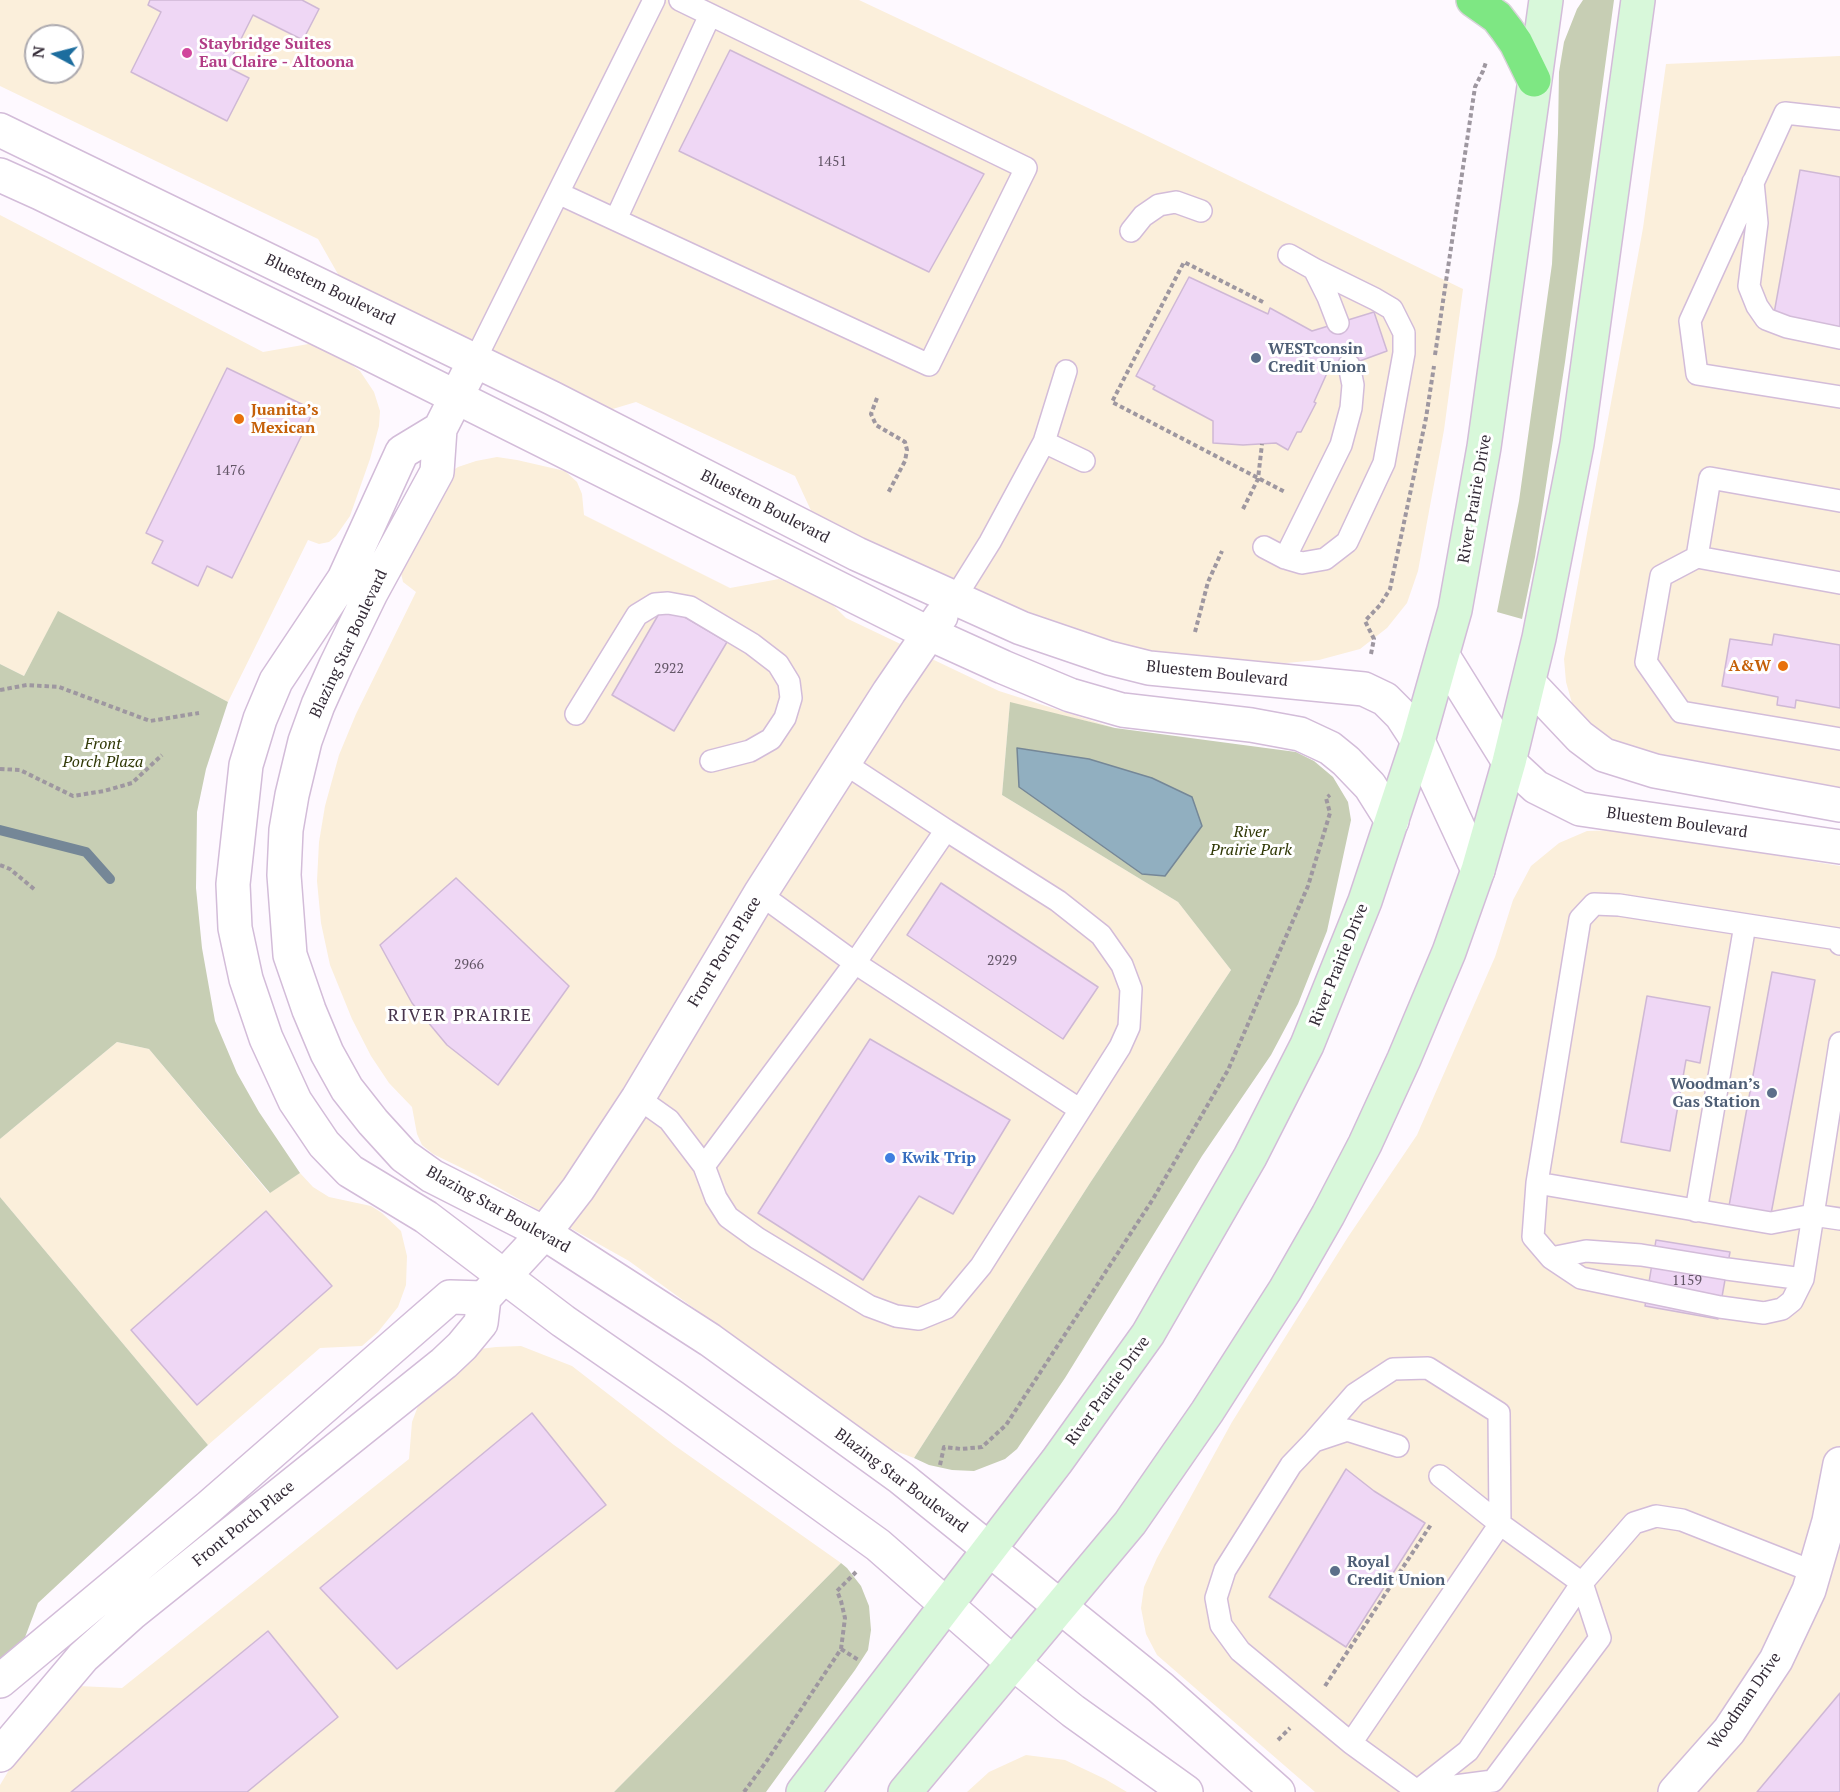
<!DOCTYPE html>
<html>
<head>
<meta charset="utf-8">
<style>
  body { margin:0 }
  #map { position:relative; width:1840px; height:1792px; overflow:hidden; background:#fef9ff; font-family:"PT Serif",serif }
  canvas { display:block }
  .north { position:absolute; left:24px; top:24px; width:60px; height:60px; box-sizing:border-box; background:#fff; border:2px solid #adaaaf; border-radius:50%; rotate:277deg; font-size:16px; font-weight:700; line-height:24px; text-align:center; color:#332a36 }
  .north::after { content:''; display:block; margin:auto; width:21px; height:27px; background:#1c6d9e; clip-path:polygon(50% 0,100% 100%,50% 72%,0 100%) }
</style>
</head>
<body>
<div id="map">
<canvas width="1840" height="1792"></canvas>
<div class="north">N</div>
</div>
<script>
const ctx = document.querySelector('canvas').getContext('2d');
ctx.lineJoin = 'round';
function fillPath(path, color) { ctx.fillStyle = color; ctx.fill(path, 'evenodd'); }
const poly = rows => new Path2D(rows.map(r => 'M' + r).join(''));
function strokePath(path, color, width, dash) { ctx.strokeStyle = color; ctx.lineWidth = width; ctx.lineCap = dash ? 'butt' : 'round'; ctx.setLineDash(dash || []); ctx.stroke(path); }
function drawText(font, color, halo, rows, align = 'center') {
  ctx.font = font + ' "PT Serif",serif'; ctx.lineWidth = 6; ctx.setLineDash([]); ctx.textBaseline = 'middle'; ctx.strokeStyle = halo; ctx.fillStyle = color; for (const [text, x, y, turn = 0] of rows) {
    ctx.save(); ctx.translate(x, y); ctx.rotate((+turn || 0) * Math.PI / 180); ctx.textAlign = isNaN(turn) ? turn : align; if (halo) ctx.strokeText(text, 0, 0); ctx.fillText(text, 0, 0); ctx.restore();
  }
}
const commercial = poly([
  [0,0,859,0,1137,131,1463,289,1444,430,1418,571,1407,603,1387,628,1360,649,1319,660,1286,663,1240,661,1154,652,1066,630,814,517,795,476,636,402,606,411,343,283,318,239,0,86],
  [36,36,72,36,72,72,36,72],
  [1840,56,1840,788,1653,758,1627,752,1583,724,1572,703,1566,682,1564,659,1643,228,1666,64],
  [0,215,263,352,314,343,341,357,360,371,374,392,380,411,379,426,370,459,350,516,336,536,329,542,319,544,308,540,228,702,58,612,24,676,0,664],
  [497,457,517,460,565,471,577,482,582,494,584,515,730,588,779,579,831,603,846,618,999,691,1115,728,1010,703,1002,795,1178,902,1231,970,1090,1183,914,1458,885,1447,629,1261,476,1175,433,1154,422,1145,417,1134,412,1107,389,1083,371,1056,352,1019,330,965,321,923,317,881,319,842,325,806,339,755,356,714,416,592,403,582,400,569,449,473,458,467,476,461],
  [1624,830,1840,866,1840,1792,1315,1792,1157,1655,1146,1634,1141,1608,1144,1587,1157,1558,1232,1422,1348,1237,1417,1135,1495,957,1513,900,1531,866,1559,843,1587,831],
  [117,1042,149,1049,269,1193,300,1173,313,1187,329,1197,371,1206,382,1213,401,1231,407,1256,406,1285,398,1307,378,1332,362,1346,320,1348,208,1445,0,1197,0,1139],
  [521,1346,572,1366,674,1445,841,1563,614,1792,0,1792,0,1785,9,1770,44,1723,78,1686,122,1688,409,1459,412,1422,418,1406,450,1373,480,1349,496,1347],
  [1026,1755,1065,1760,1105,1779,1127,1792,967,1792,989,1772]
]);
const green = poly([
  [1583,0,1614,0,1565,362,1535,557,1522,619,1497,612,1519,501,1552,264,1558,133,1559,72,1564,42,1577,9],
  [58,611,228,702,206,769,197,812,196,888,202,948,215,1021,237,1073,259,1112,300,1173,270,1193,149,1049,117,1042,0,1139,0,664,24,676],
  [1010,702,1115,728,1296,752,1314,761,1333,777,1348,802,1351,820,1327,931,1298,1004,1271,1055,1202,1156,1065,1378,1017,1449,1005,1459,974,1471,952,1470,929,1465,914,1458,1090,1183,1231,970,1178,902,1002,795],
  [0,1197,208,1445,38,1603,24,1640,0,1660],
  [841,1563,847,1568,861,1586,869,1606,871,1630,868,1650,855,1670,766,1792,614,1792]
]);
const water = poly([
  [1017,748,1089,759,1152,778,1192,797,1202,826,1165,876,1142,874,1019,787,1017,748]
]);
const stream = poly([
  [0,830,86,852,110,879]
]);
const building = poly([
  [150,0,302,0,319,9,303,40,253,15,227,67,249,78,227,121,131,72,161,12,148,5,150,0],
  [730,50,984,174,929,272,679,151,730,50],
  [1800,170,1840,177,1840,335,1773,319,1800,170],
  [1189,277,1268,314,1270,308,1312,331,1374,312,1387,351,1327,373,1314,402,1316,403,1301,432,1297,432,1288,450,1276,443,1243,445,1213,443,1213,421,1153,389,1155,386,1136,376,1189,277],
  [227,368,314,410,232,578,207,566,198,586,152,563,163,541,146,533,227,368],
  [664,605,727,642,674,731,612,695,664,605],
  [1774,634,1840,645,1840,708,1796,700,1795,708,1777,705,1778,697,1722,686,1730,639,1772,645,1774,634],
  [456,878,569,986,498,1085,447,1045,412,1003,380,945,456,878],
  [941,883,1098,987,1063,1039,907,935,941,883],
  [1772,972,1815,980,1771,1214,1729,1206,1772,972],
  [1647,996,1710,1007,1700,1063,1686,1060,1670,1151,1621,1142,1647,996],
  [870,1039,1010,1120,953,1214,919,1196,863,1280,758,1213,870,1039],
  [266,1211,332,1286,197,1405,131,1330,266,1211],
  [1656,1240,1730,1252,1718,1319,1645,1306,1656,1240],
  [532,1413,606,1505,397,1669,320,1588,532,1413],
  [1346,1469,1374,1491,1425,1523,1346,1647,1269,1597,1346,1469],
  [268,1631,338,1717,247,1792,71,1792,268,1631],
  [1840,1693,1840,1792,1757,1792,1840,1693]
]);
const path = poly([
  [1263,302,1184,262,1112,402,1285,492],
  [1435,355,1475,87,1483,71,1486,62],
  [877,398,871,414,876,425,905,442,907,450,905,461,888,493],
  [1243,509,1258,479,1262,444],
  [1195,632,1208,582,1222,551],
  [1371,654,1374,639,1365,621,1380,605,1390,589,1426,418,1434,366],
  [0,690,27,685,59,687,150,721,199,713],
  [0,769,20,770,73,796,104,791,132,783,162,755],
  [0,865,10,869,34,889],
  [940,1465,944,1447,961,1449,982,1447,1006,1425,1153,1199,1228,1070,1308,886,1330,813,1326,798,1330,795],
  [841,1649,860,1661],
  [1325,1686,1432,1523],
  [1278,1740,1290,1728],
  [744,1792,766,1762,841,1649,845,1618,841,1601,837,1591,856,1572]
]);
const service = poly([
  [1840,119,1785,113,1690,321,1697,374,1840,397],
  [1753,182,1757,223,1749,286,1757,306,1766,319,1787,327,1840,338],
  [558,193,929,365,1026,168,680,0],
  [616,219,710,15],
  [1131,231,1143,216,1159,205,1176,202,1201,211],
  [1314,269,1328,297,1338,323],
  [475,360,654,0],
  [1044,442,1084,461],
  [1264,547,1285,558,1302,563,1325,559,1347,542,1384,463,1404,353,1404,333,1392,309,1375,299,1314,269,1289,255],
  [1697,557,1710,478,1840,501],
  [1285,558,1341,445,1351,408,1353,385,1349,365],
  [1840,583,1697,557,1661,576,1646,662,1681,712,1840,739],
  [955,598,990,542,1044,442,1066,371],
  [576,714,637,615,655,604,668,603,690,607,752,644,778,664,789,682,791,698,785,718,771,739,750,751,711,761],
  [760,894,855,963,1079,1109],
  [1840,944,1838,939,1619,905,1594,904,1580,919,1537,1183,1533,1237,1551,1258,1581,1278,1720,1307,1764,1313,1782,1309,1792,1301,1803,1279,1840,1043],
  [638,1098,669,1120,704,1166,855,963,946,830,844,763],
  [704,1166,716,1198,728,1217,757,1238,869,1306,896,1316,919,1319,946,1308,981,1266,1120,1047,1129,1027,1131,989,1122,965,1101,935,1058,901,946,830],
  [1537,1183,1771,1223,1813,1215,1840,1219],
  [1696,1211,1745,925],
  [1551,1258,1586,1251,1641,1255,1727,1269,1803,1279],
  [1314,1441,1355,1394,1393,1369,1428,1368,1499,1413,1500,1524,1351,1743,1417,1791,1493,1781,1600,1638,1582,1583,1634,1523,1656,1516,1682,1520,1814,1572],
  [1351,1743,1240,1651,1221,1625,1216,1598,1225,1570,1291,1465,1314,1441,1347,1430,1398,1446],
  [1416,1792,1468,1751,1582,1583,1500,1524,1440,1476]
]);
const minor = poly([
  [0,130,552,398,857,554,1021,628,1109,658,1149,668,1364,689,1385,699,1401,715,1418,741,1478,870],
  [0,175,40,193,370,354,928,633,1003,667,1070,695,1122,710,1251,725,1300,734,1330,748,1346,761,1370,786,1392,821],
  [475,360,440,429,437,472,371,593,336,665,318,705,305,741,292,795,286,830,284,875,290,955,309,1010,327,1053,347,1089,373,1122,404,1156,432,1176,544,1233,710,1340,901,1478,1161,1688,1278,1792],
  [440,429,402,452,344,579,276,681,260,719,246,765,233,884,235,928,246,979,266,1038,295,1101,324,1144,350,1171,426,1217,563,1321,673,1397,878,1545,1013,1663,1073,1711,1186,1792],
  [1443,656,1509,762,1536,787,1580,809,1840,847],
  [1529,683,1580,737,1604,755,1655,771,1840,805],
  [0,1681,209,1507,450,1297,484,1298],
  [0,1755,83,1657,131,1614,444,1363,462,1346,481,1323,484,1298,544,1233,578,1189,638,1098,760,894,889,692,941,616],
  [1675,1792,1729,1731,1776,1660,1809,1590,1829,1521,1840,1464]
]);
const secondary = poly([
  [803,1792,1057,1461,1148,1334,1250,1157,1307,1045,1365,901,1418,741,1455,610,1484,447,1546,0],
  [905,1792,1130,1523,1207,1412,1285,1290,1328,1215,1365,1144,1404,1059,1449,952,1478,870,1509,762,1539,638,1577,444,1638,0]
]);
const motorway = poly([
  [1473,0,1497,17,1507,30,1516,43,1534,80]
]);
const markers = [
  [187,53,6,"#d1479c"],
  [1256,358,6,"#5c6f8a"],
  [239,419,6,"#e8710a"],
  [1783,666,6,"#e8710a"],
  [1772,1093,6,"#5c6f8a"],
  [890,1158,6,"#3f7fe0"],
  [1335,1571,6,"#5c6f8a"]
];
const numberNames = [
  ["1451",832,162],
  ["1476",230,471],
  ["2922",669,669],
  ["2929",1002,961],
  ["2966",469,965],
  ["1159",1687,1281]
];
const hotelNames = [
  ["Staybridge Suites",199,44],
  ["Eau Claire - Altoona",199,62]
];
const streetNames = [
  ["Bluestem Boulevard",330,290,26],
  ["River Prairie Drive",1475,499,-80],
  ["Bluestem Boulevard",765,507,27],
  ["Blazing Star Boulevard",349,644,-65],
  ["Bluestem Boulevard",1217,674,6],
  ["Bluestem Boulevard",1677,823,8],
  ["Front Porch Place",725,952,-59],
  ["River Prairie Drive",1339,965,-68],
  ["Blazing Star Boulevard",498,1210,29],
  ["River Prairie Drive",1108,1391,-54],
  ["Blazing Star Boulevard",901,1481,37],
  ["Front Porch Place",244,1524,-39],
  ["Woodman Drive",1745,1701,-55]
];
const serviceNames = [
  ["WESTconsin",1268,349],
  ["Credit Union",1268,367],
  ["Woodman’s",1760,1084,"right"],
  ["Gas Station",1760,1102,"right"],
  ["Royal",1347,1562],
  ["Credit Union",1347,1580]
];
const foodNames = [
  ["Juanita’s",251,410],
  ["Mexican",251,428],
  ["A&W",1771,666,"right"]
];
const parkNames = [
  ["Front",103,744],
  ["Porch Plaza",103,762],
  ["River",1251,832],
  ["Prairie Park",1251,850]
];
const shopNames = [
  ["Kwik Trip",902,1158]
];
const neighbourhoodNames = [
  ["RIVER PRAIRIE",460,1016]
];
fillPath(commercial, '#fbefdb');
fillPath(green, '#c7ceb4');
fillPath(water, '#91afc0');
strokePath(water, '#758797', 1.5);
strokePath(stream, '#758797', 10);
fillPath(building, '#efd7f5');
strokePath(building, '#cfb8d5', 1.5);
strokePath(service, '#d3bcd9', 24);
strokePath(minor, '#d3bcd9', 36);
strokePath(secondary, '#d3bcd9', 36);
strokePath(motorway, '#d6d4d7', 36);
strokePath(path, '#9e97a0', 4, [4.5, 3]);
strokePath(service, '#fff', 21);
strokePath(minor, '#fff', 33);
strokePath(secondary, '#d8f8da', 33);
strokePath(motorway, '#7ee783', 33);
for (const [x, y, r, color] of markers) { const dot = new Path2D(); dot.arc(x, y, r, 0, 2 * Math.PI); ctx.fillStyle = color; ctx.fill(dot); strokePath(dot, '#fff', 2); }
drawText('14px', '#625566', null, numberNames);
drawText('bold 16px', '#b23c85', '#fff', hotelNames, 'left');
drawText('16px', '#332a36', '#fff', streetNames);
drawText('bold 16px', '#4e5e75', '#fff', serviceNames, 'left');
drawText('bold 16px', '#c56008', '#fff', foodNames, 'left');
drawText('italic 16px', '#303806', '#fff', parkNames);
drawText('bold 16px', '#366cbe', '#fff', shopNames, 'left');
ctx.letterSpacing = '1.5px';
drawText('18px', '#48354d', '#fff', neighbourhoodNames);
ctx.letterSpacing = '0px';
</script>
</body>
</html>
